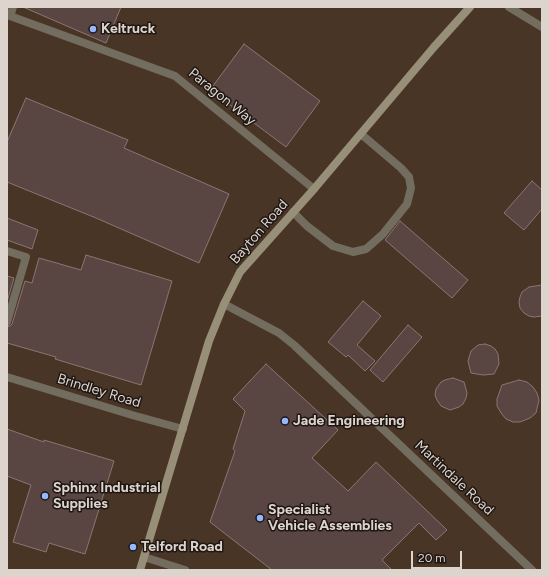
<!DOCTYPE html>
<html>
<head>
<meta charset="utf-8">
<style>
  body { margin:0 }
  #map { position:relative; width:549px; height:577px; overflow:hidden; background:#3c2e23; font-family:Figtree,sans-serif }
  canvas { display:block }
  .frame { position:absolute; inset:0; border:8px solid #ded4ce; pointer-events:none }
  .scale { position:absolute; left:411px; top:551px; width:51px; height:18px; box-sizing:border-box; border:2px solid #ded4ce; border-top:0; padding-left:5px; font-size:12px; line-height:14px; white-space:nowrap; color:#ded4ce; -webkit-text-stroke:3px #1e1713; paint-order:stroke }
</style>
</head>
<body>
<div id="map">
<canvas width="549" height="577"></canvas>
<div class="frame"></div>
<div class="scale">20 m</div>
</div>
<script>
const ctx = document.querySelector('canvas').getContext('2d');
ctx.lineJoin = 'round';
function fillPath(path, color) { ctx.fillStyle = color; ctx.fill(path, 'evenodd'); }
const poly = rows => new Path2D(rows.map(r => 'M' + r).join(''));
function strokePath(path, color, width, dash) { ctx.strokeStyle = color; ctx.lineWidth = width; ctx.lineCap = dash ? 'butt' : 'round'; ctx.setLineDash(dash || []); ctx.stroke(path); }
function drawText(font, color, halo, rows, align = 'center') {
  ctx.font = font + ' Figtree,sans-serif'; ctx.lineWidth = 3; ctx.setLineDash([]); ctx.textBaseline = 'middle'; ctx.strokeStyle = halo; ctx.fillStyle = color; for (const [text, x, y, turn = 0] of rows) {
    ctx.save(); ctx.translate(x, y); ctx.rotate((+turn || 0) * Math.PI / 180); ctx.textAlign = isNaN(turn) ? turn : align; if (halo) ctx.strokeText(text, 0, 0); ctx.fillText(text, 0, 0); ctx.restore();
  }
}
const built = poly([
  [7,7,542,7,542,570,7,570]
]);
const building = poly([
  [23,7,121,7,106,43,23,7],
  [244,44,320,101,286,147,210,90,244,44],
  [26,98,128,140,124,148,229,194,199,263,96,218,7,182,7,142,26,98],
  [532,181,542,190,542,209,524,230,504,213,532,181],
  [7,218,38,230,32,249,7,240,7,218],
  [400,221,468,280,452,298,385,240,400,221],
  [86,255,172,281,141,385,55,359,56,357,7,343,7,327,10,326,12,324,25,281,32,283,39,258,81,270,86,255],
  [7,276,14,278,7,302,7,276],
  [542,285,542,316,534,317,529,316,524,313,520,308,519,302,520,297,522,292,529,287,542,285],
  [363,301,381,316,357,345,375,361,365,371,348,355,346,357,328,342,363,301],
  [408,325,422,337,383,382,370,370,408,325],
  [485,344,491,346,495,349,498,354,499,364,494,374,483,375,471,373,468,361,471,351,478,345,485,344],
  [266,364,338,430,312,458,348,491,376,462,447,530,436,540,419,523,382,560,392,570,272,570,210,522,235,451,233,449,245,411,233,399,266,364],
  [453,378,464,382,467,393,466,398,463,404,459,407,450,410,441,406,437,400,435,395,436,389,441,382,445,380,453,378],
  [519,380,527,382,533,387,537,393,539,400,536,413,530,418,520,422,513,422,506,419,501,413,497,406,497,399,502,385,519,380],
  [7,429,44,442,44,440,114,461,85,554,49,543,46,552,13,542,31,485,7,476,7,429]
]);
const lane = poly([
  [509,7,542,27],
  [293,212,307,226,333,246,353,252,366,249,383,234,407,204,411,188,409,177,401,168,361,134],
  [7,251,26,257,7,322]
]);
const street = poly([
  [13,7,10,16,175,76,314,189],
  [224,304,279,333,294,345,532,570],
  [7,377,132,415,183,429],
  [144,557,185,570]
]);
const secondary = poly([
  [140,570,209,341,224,304,240,272,314,189,434,47,470,7]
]);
const markers = [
  [93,29,4,"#94b7fd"],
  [285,421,4,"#94b7fd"],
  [45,496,4,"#94b7fd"],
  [260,518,4,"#94b7fd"],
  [133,547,4,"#94b7fd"]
];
const poiNames = [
  ["Keltruck",101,29],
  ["Jade Engineering",293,421],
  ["Sphinx Industrial",53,488],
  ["Supplies",53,504],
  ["Specialist",268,510],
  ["Vehicle Assemblies",268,526],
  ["Telford Road",141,547]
];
const streetNames = [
  ["Paragon Way",222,97,39],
  ["Bayton Road",259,232,-49],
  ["Brindley Road",99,391,17],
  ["Martindale Road",454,478,43]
];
fillPath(built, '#493526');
fillPath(building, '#594542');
strokePath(building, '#8c7572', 1);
strokePath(lane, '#736d60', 8);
strokePath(street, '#736d60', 8);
strokePath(secondary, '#988f79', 8);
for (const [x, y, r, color] of markers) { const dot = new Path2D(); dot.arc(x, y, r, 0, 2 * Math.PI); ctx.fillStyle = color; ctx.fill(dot); strokePath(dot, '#1e1713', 1.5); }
drawText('bold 14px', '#ded4ce', '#1e1713', poiNames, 'left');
drawText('14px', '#ded4ce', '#1e1713', streetNames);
</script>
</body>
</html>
